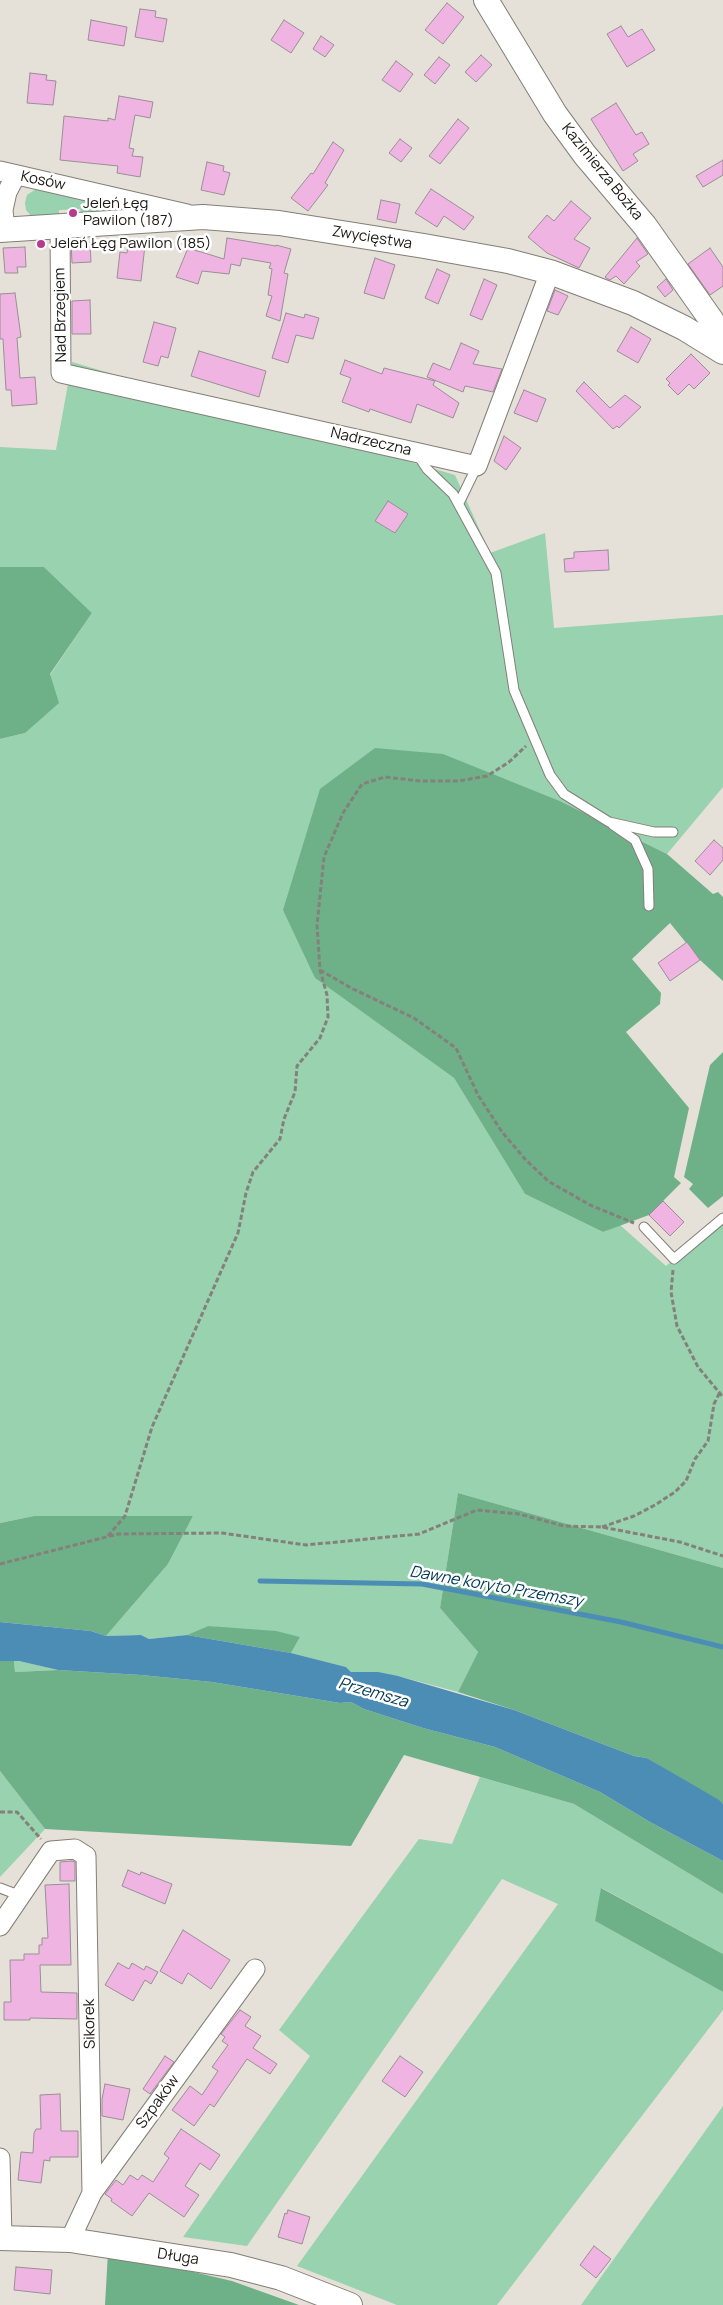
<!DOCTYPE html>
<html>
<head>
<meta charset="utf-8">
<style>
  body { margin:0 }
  canvas { display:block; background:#e6e1d8 }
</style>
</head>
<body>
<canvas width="723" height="2305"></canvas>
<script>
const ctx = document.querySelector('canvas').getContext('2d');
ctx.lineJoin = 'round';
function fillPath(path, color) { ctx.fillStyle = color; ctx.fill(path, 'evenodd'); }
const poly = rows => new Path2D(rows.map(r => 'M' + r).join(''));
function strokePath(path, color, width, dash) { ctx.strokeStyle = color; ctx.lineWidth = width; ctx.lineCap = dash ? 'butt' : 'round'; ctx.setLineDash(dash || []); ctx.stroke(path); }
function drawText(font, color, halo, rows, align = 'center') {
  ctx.font = font + ' Manrope,sans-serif'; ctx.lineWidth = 5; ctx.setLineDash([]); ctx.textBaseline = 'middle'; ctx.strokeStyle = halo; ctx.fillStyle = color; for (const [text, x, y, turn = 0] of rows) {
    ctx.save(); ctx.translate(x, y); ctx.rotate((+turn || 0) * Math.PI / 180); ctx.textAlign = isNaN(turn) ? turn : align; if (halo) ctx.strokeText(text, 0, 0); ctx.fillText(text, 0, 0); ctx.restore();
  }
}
const green = poly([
  [39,187,142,211,81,215,80,209,59,210,59,216,38,218,31,216,26,210,25,203,27,195],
  [72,362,455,475,490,553,545,533,554,628,723,615,723,787,667,854,562,802,315,978,454,1078,525,1194,603,1232,620,1225,666,1266,723,1218,723,1568,458,1493,440,1608,478,1652,458,1692,398,1676,351,1672,346,1667,291,1653,300,1637,208,1626,187,1635,149,1639,141,1635,106,1636,168,1564,193,1516,34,1516,0,1523,0,739,25,733,50,675,92,613,44,567,0,567,0,447,56,450],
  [14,1661,19,1661,58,1670,15,1672],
  [0,1771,45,1829,0,1877],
  [480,1777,574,1804,723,1894,723,1954,602,1888,595,1921,723,1992,723,2010,497,2305,397,2305,297,2266,558,1904,502,1879,247,2246,183,2237,310,2056,279,2030,419,1839,452,1844],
  [723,2106,723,2305,581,2305]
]);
const forest = poly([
  [0,567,44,567,92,613,50,674,59,703,25,733,0,739],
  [375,748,443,754,562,802,667,854,713,894,718,892,723,897,723,981,700,960,670,923,632,959,661,993,660,1004,626,1032,689,1108,674,1177,681,1183,649,1215,603,1232,525,1194,454,1078,315,978,283,910,320,789],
  [723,1052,723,1196,708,1208,689,1189,693,1184,684,1177,710,1065],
  [458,1493,723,1568,723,1804,647,1758,634,1756,514,1710,458,1692,478,1652,440,1608],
  [34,1516,193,1516,168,1564,106,1636,91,1631,0,1622,0,1523],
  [208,1626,276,1631,300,1637,291,1653,187,1635],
  [0,1661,14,1661,15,1672,58,1670,141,1675,212,1682,340,1703,351,1702,364,1709,423,1728,495,1747,600,1792,650,1822,723,1861,723,1894,574,1804,404,1755,351,1846,45,1829,0,1771],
  [601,1888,723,1954,723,1992,595,1921],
  [108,2252,232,2281,299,2305,105,2305]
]);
const water = poly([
  [0,1622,91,1631,106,1636,141,1635,149,1639,187,1635,291,1653,346,1667,351,1672,378,1672,398,1676,514,1710,634,1756,647,1758,719,1800,723,1804,723,1861,650,1822,600,1792,495,1747,423,1728,364,1709,351,1702,340,1703,212,1682,141,1675,58,1670,19,1661,0,1661]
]);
const stream = poly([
  [260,1581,422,1584,621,1622,723,1647]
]);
const building = poly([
  [447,3,464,17,443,44,425,30,447,3],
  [140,9,156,11,155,17,167,19,163,42,135,37,140,9],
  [91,20,127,27,124,46,88,40,91,20],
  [284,20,304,33,291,53,271,40,284,20],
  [621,26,628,37,642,29,655,50,627,67,607,34,621,26],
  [321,36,334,45,325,57,313,49,321,36],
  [481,55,492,65,476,82,465,72,481,55],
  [439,57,450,65,435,84,424,75,439,57],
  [396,61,413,74,400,92,382,80,396,61],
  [30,73,47,75,46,80,56,81,53,105,27,103,30,73],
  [119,96,153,102,150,118,135,115,129,148,134,149,132,156,143,157,140,177,117,173,118,166,60,160,64,116,108,121,108,118,115,120,119,96],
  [616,103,636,135,642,132,649,144,633,154,638,161,623,171,591,119,616,103],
  [458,119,469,128,440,164,429,156,458,119],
  [400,139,412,148,401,162,389,153,400,139],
  [333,142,344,150,325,183,328,185,308,211,291,198,311,173,313,174,333,142],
  [723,160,723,175,703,187,696,176,723,160],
  [207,162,224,166,223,171,230,173,224,195,201,190,207,162],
  [431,189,474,217,464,230,444,216,437,227,415,213,431,189],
  [381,200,400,204,396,223,377,219,381,200],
  [571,201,591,218,574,239,590,248,579,268,547,253,528,237,547,215,554,221,571,201],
  [227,238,276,246,276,245,291,249,284,273,288,274,280,321,266,316,272,296,268,295,272,269,269,268,271,263,242,258,240,266,231,264,229,274,202,271,198,284,176,277,188,248,224,259,227,238],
  [637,238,648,254,636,262,640,266,624,284,616,276,610,280,606,278,605,277,637,238],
  [71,242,90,242,91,262,72,263,71,242],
  [128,243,145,245,141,281,117,278,120,252,127,253,128,243],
  [25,247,26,267,17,267,18,273,5,273,3,248,25,247],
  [710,248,723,267,723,286,710,295,688,264,710,248],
  [375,258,395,265,384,299,364,293,375,258],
  [437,269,450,275,438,304,425,298,437,269],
  [484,279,497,285,482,320,470,315,484,279],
  [666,279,673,290,665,297,657,287,666,279],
  [555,290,568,296,558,315,547,311,555,290],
  [15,293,21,337,17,338,20,378,35,377,37,404,12,406,11,390,6,390,3,339,0,339,0,294,15,293],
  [90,300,91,334,72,334,72,301,90,300],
  [286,313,304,318,305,314,319,318,313,339,296,335,288,363,272,358,286,313],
  [154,322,176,328,168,358,161,356,158,366,143,362,154,322],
  [631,327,651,339,638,363,617,351,631,327],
  [461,343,479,351,473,364,502,369,493,392,465,386,463,392,427,377,433,363,450,370,461,343],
  [199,351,266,371,259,397,191,376,199,351],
  [691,354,710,373,694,389,689,384,678,395,668,385,670,383,666,379,691,354],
  [345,360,382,374,384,368,435,381,433,385,459,403,453,418,417,404,411,423,370,409,369,412,342,402,351,378,340,374,345,360],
  [584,382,610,408,625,395,641,407,619,428,617,426,613,429,576,391,584,382],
  [524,390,546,399,537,422,514,413,524,390],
  [504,436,521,448,506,470,494,461,504,436],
  [388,501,408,514,395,533,375,521,388,501],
  [608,550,609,570,565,572,564,559,574,558,574,552,608,550],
  [714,840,723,848,723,860,710,875,695,861,714,840],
  [687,942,700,960,670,981,658,963,687,942],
  [663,1201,684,1222,670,1236,649,1215,663,1201],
  [72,1861,75,1862,75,1881,60,1881,60,1862,72,1861],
  [128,1870,140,1875,141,1872,172,1884,165,1904,122,1886,128,1870],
  [69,1884,71,1965,40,1965,41,1992,77,1993,77,2019,30,2018,30,2020,4,2020,4,2002,11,2002,10,1960,24,1960,24,1954,39,1954,39,1945,42,1945,42,1938,48,1938,45,1885,69,1884],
  [183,1930,230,1960,211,1989,188,1973,182,1984,160,1971,183,1930],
  [118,1963,129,1969,132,1963,144,1970,146,1966,158,1972,151,1984,145,1980,133,2001,105,1985,118,1963],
  [240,2010,251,2017,245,2026,261,2036,253,2048,277,2064,270,2074,247,2059,214,2107,210,2104,194,2126,172,2110,190,2086,202,2095,218,2071,212,2067,228,2045,222,2041,225,2037,221,2034,240,2010],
  [165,2056,174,2062,150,2094,143,2089,165,2056],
  [400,2056,423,2072,405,2097,382,2081,400,2056],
  [105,2084,130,2089,123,2120,102,2116,102,2099,105,2084],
  [60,2094,61,2131,78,2131,78,2157,50,2157,50,2161,44,2160,41,2183,18,2180,21,2152,33,2153,34,2133,36,2129,41,2129,40,2095,60,2094],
  [181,2129,220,2155,210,2170,200,2163,185,2186,199,2195,184,2217,149,2193,132,2216,111,2201,112,2199,105,2194,116,2180,123,2185,130,2175,138,2180,142,2175,153,2182,169,2158,164,2154,181,2129],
  [288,2210,310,2217,302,2244,278,2237,285,2213,287,2214,288,2210],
  [594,2246,611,2259,596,2278,580,2265,594,2246],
  [16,2267,52,2270,50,2294,14,2290,16,2267]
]);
const path = poly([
  [320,970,353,989,414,1018,456,1048,478,1095,502,1132,525,1159,548,1181,590,1205,634,1223],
  [673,1270,671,1292,677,1326,698,1367,723,1397],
  [602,1527,634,1516,655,1505,675,1492,686,1481,695,1459,708,1441,714,1404,719,1394],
  [108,1536,125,1516,152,1427,238,1233,246,1193,253,1172,280,1139,284,1119,295,1092,297,1066,320,1038,328,1017,327,995,320,970,317,925,324,857,343,813,362,784,385,777,420,781,459,781,487,776,509,762,526,746],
  [0,1564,118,1534,222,1533,306,1545,419,1534,477,1510,519,1514,564,1526,602,1527,680,1542,723,1556],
  [0,1812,17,1812,41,1839]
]);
const service = poly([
  [417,454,427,469,453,494,496,573,514,690,550,775,564,794,609,822,654,832,673,832],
  [459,503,477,466],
  [613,825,635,840,648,869,649,906],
  [644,1227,674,1259,723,1218],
  [0,1888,21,1896]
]);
const minor = poly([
  [0,171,187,214],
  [60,226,61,373,477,466,550,272],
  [5,230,3,210,7,192,16,175],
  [0,1926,51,1851,75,1849,86,1856,92,2193],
  [0,2158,2,2238],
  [70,2240,92,2193,255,1969]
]);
const tertiary = poly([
  [486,0,555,114,585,155,645,226,712,321,723,342],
  [0,230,203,217,279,223,424,246,508,261,550,272,633,303,684,328,723,352],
  [0,2238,70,2240,231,2265,281,2278,350,2305]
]);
const markers = [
  [73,213,5,"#b63b8e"],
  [41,244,5,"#b63b8e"]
];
const streetNames = [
  ["Kazimierza Bożka",602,172,51],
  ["Kosów",43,181,12],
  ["Zwycięstwa",372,238,9],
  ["Nad Brzegiem",61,315,-91],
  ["Nadrzeczna",371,442,13],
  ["Sikorek",90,2024,-91],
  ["Szpaków",158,2102,-54],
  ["Długa",178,2257,9]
];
const poiNames = [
  ["Jeleń Łęg",83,204],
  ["Pawilon (187)",83,221],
  ["Jeleń Łęg Pawilon (185)",51,244]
];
const waterNames = [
  ["Dawne koryto Przemszy",496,1587,10],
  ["Przemsza",373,1693,16]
];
fillPath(green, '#98d2ae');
fillPath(forest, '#6eb189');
fillPath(water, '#4c8db6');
strokePath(stream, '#4c8db6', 5);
fillPath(building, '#f0b4e2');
strokePath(building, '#988f95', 1);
strokePath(service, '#837f77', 11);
strokePath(minor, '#837f77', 21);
strokePath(tertiary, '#837f77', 26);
strokePath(path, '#84807a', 3, [5, 2.5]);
strokePath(service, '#fff', 9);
strokePath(minor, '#fff', 19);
strokePath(tertiary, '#fff', 24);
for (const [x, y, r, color] of markers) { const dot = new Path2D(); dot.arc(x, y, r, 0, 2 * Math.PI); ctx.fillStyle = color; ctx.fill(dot); strokePath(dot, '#fff', 2); }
drawText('15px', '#1a1815', '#fff', streetNames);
drawText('15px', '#1a1815', '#fff', poiNames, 'left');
drawText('italic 16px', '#003955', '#fff', waterNames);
</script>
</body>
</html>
